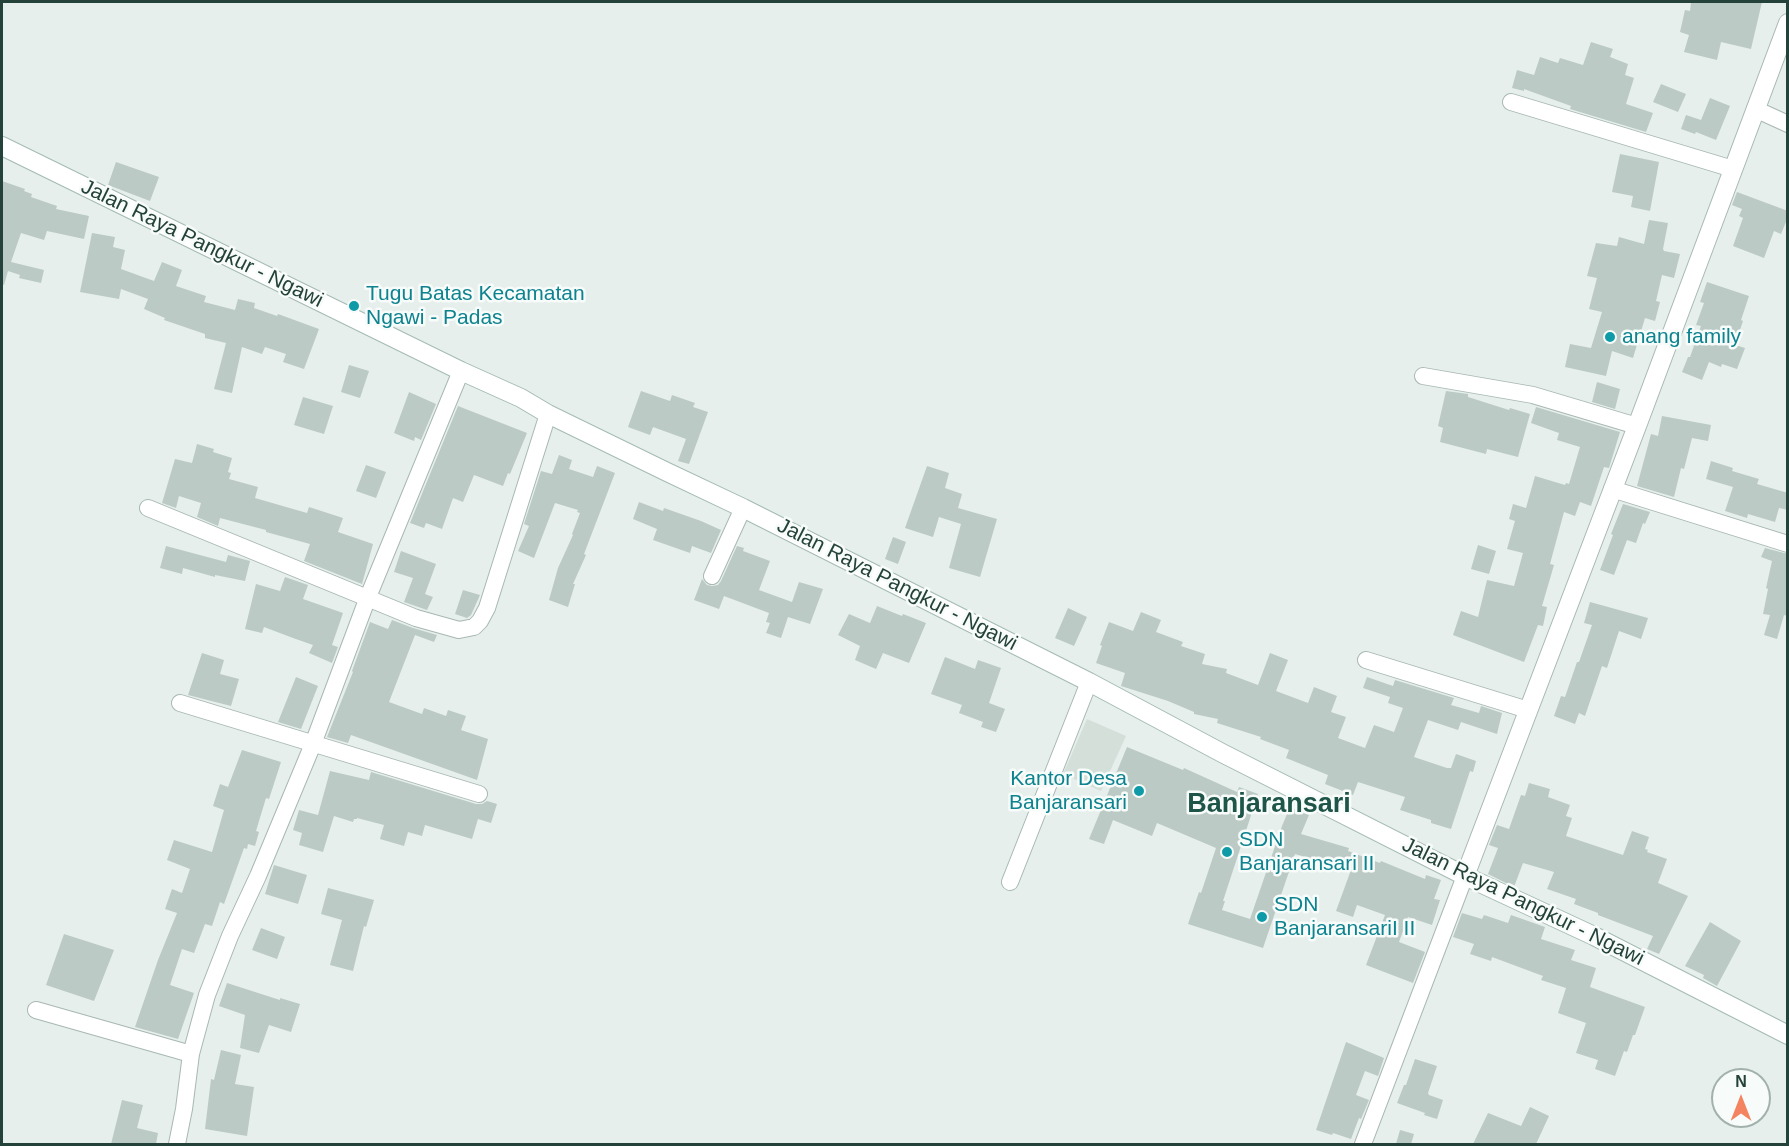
<!DOCTYPE html>
<html>
<head>
<meta charset="utf-8">
<style>
  body { margin:0 }
  #map { position:relative; width:1789px; height:1146px; overflow:hidden; background:#e6efeb; font-family:Helvetica,sans-serif }
  canvas { display:block }
  .frame { position:absolute; inset:0; border:3px solid #24423a; pointer-events:none }
  .north { position:absolute; left:1711px; top:1068px; width:60px; height:60px; box-sizing:border-box; background:#f7fbf9; border:2px solid #a3b1ad; border-radius:50%; rotate:0deg; font-size:16px; font-weight:700; line-height:24px; text-align:center; color:#24423a }
  .north::after { content:''; display:block; margin:auto; width:21px; height:27px; background:#f4845f; clip-path:polygon(50% 0,100% 100%,50% 72%,0 100%) }
</style>
</head>
<body>
<div id="map">
<canvas width="1789" height="1146"></canvas>
<div class="frame"></div>
<div class="north">N</div>
</div>
<script>
const ctx = document.querySelector('canvas').getContext('2d');
ctx.lineJoin = 'round';
function fillPath(path, color) { ctx.fillStyle = color; ctx.fill(path, 'evenodd'); }
const poly = rows => new Path2D(rows.map(r => 'M' + r).join(''));
function strokePath(path, color, width, dash) { ctx.strokeStyle = color; ctx.lineWidth = width; ctx.lineCap = dash ? 'butt' : 'round'; ctx.setLineDash(dash || []); ctx.stroke(path); }
function drawText(font, color, halo, rows, align = 'center') {
  ctx.font = font + ' Helvetica,sans-serif'; ctx.lineWidth = 5; ctx.setLineDash([]); ctx.textBaseline = 'middle'; ctx.strokeStyle = halo; ctx.fillStyle = color; for (const [text, x, y, turn = 0] of rows) {
    ctx.save(); ctx.translate(x, y); ctx.rotate((+turn || 0) * Math.PI / 180); ctx.textAlign = isNaN(turn) ? turn : align; if (halo) ctx.strokeText(text, 0, 0); ctx.fillText(text, 0, 0); ctx.restore();
  }
}
const built = poly([
  [1087,719,1126,736,1101,791,1063,774]
]);
const building = poly([
  [1691,2,1762,2,1751,49,1721,42,1717,60,1684,52,1689,35,1680,32,1685,10,1690,11],
  [1591,42,1613,49,1610,57,1628,64,1625,75,1634,78,1626,104,1653,113,1646,132,1570,109,1571,106,1524,89,1524,91,1512,88,1517,70,1534,75,1540,57,1558,63,1560,58,1583,65],
  [1661,84,1686,94,1678,112,1653,102],
  [1710,98,1730,106,1716,140,1696,132,1695,134,1681,129,1686,115,1701,120],
  [1620,154,1659,162,1650,211,1631,207,1633,196,1612,192],
  [116,162,159,177,150,201,108,185],
  [2,181,25,189,24,191,32,194,31,197,57,206,56,209,89,216,84,239,47,231,44,240,21,233,11,262,44,270,41,283,19,278,20,275,8,271,4,285,2,284],
  [1737,192,1788,211,1788,217,1781,234,1774,231,1764,258,1733,246,1743,218,1739,216,1742,209,1732,205],
  [1649,220,1668,223,1663,249,1664,251,1680,254,1674,278,1662,275,1656,301,1660,302,1655,321,1645,318,1633,358,1612,351,1606,376,1565,367,1570,344,1591,348,1602,312,1589,309,1597,278,1587,276,1596,243,1617,246,1619,237,1644,244],
  [92,233,115,237,113,247,125,250,121,269,154,281,162,262,182,270,176,286,206,296,204,302,235,310,238,299,255,303,254,308,277,316,278,314,319,329,304,369,283,362,286,354,265,347,262,354,242,347,232,393,214,389,226,343,205,338,205,334,164,320,165,318,144,309,148,299,121,289,119,299,80,292],
  [1707,282,1749,296,1741,320,1743,321,1735,345,1745,348,1737,369,1722,364,1721,367,1709,362,1702,380,1682,372,1688,357,1690,357,1701,326,1696,325,1704,303,1700,302],
  [349,365,369,371,360,398,341,392],
  [1597,382,1620,389,1615,409,1592,402],
  [641,391,670,401,672,395,695,403,693,407,708,412,689,464,678,461,686,439,653,427,650,435,628,427],
  [1446,391,1468,394,1468,397,1509,410,1510,408,1530,414,1518,457,1487,449,1486,454,1440,442,1443,428,1438,426],
  [409,392,436,404,421,440,415,437,414,441,394,433],
  [303,397,333,406,324,434,294,425],
  [458,406,527,433,510,474,508,473,503,486,474,475,463,502,453,498,442,529,426,523,424,528,410,523],
  [1536,407,1620,432,1609,468,1604,467,1591,506,1580,502,1575,516,1564,512,1550,564,1554,565,1542,606,1547,607,1543,626,1538,625,1524,662,1453,635,1461,611,1478,617,1487,580,1514,586,1523,553,1507,549,1515,521,1509,519,1513,504,1526,508,1535,476,1565,485,1566,483,1569,484,1580,447,1557,440,1559,433,1531,423],
  [1662,416,1711,425,1708,441,1692,438,1684,469,1681,468,1674,497,1637,486,1651,434,1658,436],
  [197,444,214,449,213,452,232,458,228,472,231,473,229,479,258,487,255,498,307,513,309,507,343,518,338,532,373,544,362,584,304,561,310,544,266,532,266,530,220,518,218,526,197,517,201,503,179,496,176,508,162,503,175,459,192,463],
  [559,455,572,460,569,469,593,477,597,466,615,473,584,554,586,555,573,584,575,584,568,607,549,600,558,568,573,535,572,534,580,513,577,512,578,510,555,503,534,558,518,551,529,526,524,524,541,471,552,474],
  [1711,461,1733,468,1732,471,1759,479,1757,484,1788,493,1788,510,1779,508,1775,522,1748,514,1747,518,1725,511,1733,487,1706,479],
  [366,465,386,472,376,498,356,491],
  [927,466,949,473,945,488,962,494,958,508,997,519,980,577,949,568,961,524,939,517,933,537,905,528],
  [639,502,663,511,664,508,701,521,721,530,711,553,692,546,690,553,653,540,657,529,633,519],
  [1623,504,1650,512,1645,524,1643,523,1636,543,1627,540,1614,575,1600,570,1613,535,1611,534],
  [893,537,906,542,898,564,885,559],
  [1478,545,1496,551,1489,574,1471,569],
  [166,546,226,562,228,555,250,561,245,581,215,575,215,577,183,568,182,574,160,568],
  [737,546,744,548,743,551,770,561,759,590,792,602,799,582,823,589,810,624,788,617,781,638,766,633,770,623,766,622,769,613,724,596,719,609,694,600,702,579,707,585,712,586,718,585,721,581],
  [1765,548,1788,554,1788,616,1784,615,1777,639,1764,635,1770,615,1763,614,1768,589,1766,588,1772,561,1761,557],
  [401,551,436,564,425,594,433,597,427,610,404,602,413,578,394,572],
  [285,577,308,585,303,599,343,613,332,645,338,647,332,663,309,653,313,645,293,638,264,627,262,633,245,629,256,584,280,591],
  [463,590,480,595,471,615,467,618,455,614],
  [1590,602,1648,618,1641,639,1619,631,1607,668,1602,666,1585,716,1579,713,1575,724,1554,716,1561,696,1565,697,1577,662,1579,662,1592,625,1584,623],
  [877,606,902,616,903,614,926,623,909,663,883,653,876,669,855,660,860,646,838,635,849,614,870,623],
  [1068,608,1087,617,1074,646,1055,638],
  [1141,612,1161,620,1156,632,1183,642,1181,646,1205,654,1202,664,1227,669,1226,673,1258,685,1270,653,1288,660,1276,691,1308,703,1314,687,1337,696,1331,712,1346,717,1338,738,1365,748,1374,725,1394,732,1403,708,1388,703,1390,697,1363,688,1367,677,1393,686,1395,680,1454,698,1451,705,1479,713,1481,706,1502,713,1497,734,1461,722,1458,730,1428,720,1414,757,1447,768,1451,768,1456,754,1476,761,1473,772,1470,771,1451,829,1431,823,1431,820,1400,810,1405,797,1358,782,1353,795,1325,784,1328,775,1286,758,1289,750,1260,739,1261,737,1217,723,1218,719,1194,714,1194,712,1168,701,1121,686,1125,673,1096,663,1102,646,1100,645,1109,622,1133,631],
  [392,620,413,628,437,635,434,642,415,635,389,702,422,714,424,708,446,716,448,710,466,716,461,730,488,739,477,780,351,735,348,743,327,737,353,672,352,671,370,622,388,629],
  [202,653,224,660,220,674,239,679,231,706,188,695],
  [945,657,975,669,978,660,1001,668,989,703,1005,709,996,732,981,727,983,722,959,713,962,705,931,694],
  [296,677,318,686,301,729,278,722],
  [1127,747,1183,770,1184,768,1237,792,1239,787,1258,794,1223,901,1225,901,1222,910,1250,919,1282,826,1290,807,1309,815,1301,834,1349,848,1348,851,1380,863,1381,861,1425,879,1426,875,1441,880,1434,899,1440,900,1432,925,1408,917,1399,942,1425,952,1413,983,1366,965,1385,915,1357,905,1353,917,1336,911,1351,870,1295,854,1263,948,1188,924,1199,892,1201,893,1216,848,1157,823,1152,836,1113,820,1104,844,1089,839],
  [242,750,281,762,269,799,266,798,256,831,259,832,255,846,248,844,247,849,244,848,224,904,220,902,212,926,205,924,194,953,182,949,170,985,194,993,178,1039,135,1027,158,960,177,913,165,909,172,889,182,893,190,869,167,860,174,840,212,852,224,810,213,806,220,784,228,787],
  [330,771,369,780,371,772,476,804,482,804,487,801,497,804,491,823,478,819,472,839,425,825,422,836,408,832,404,846,380,839,384,825,357,818,357,819,354,819,353,822,334,816,323,852,299,845,302,833,293,830,299,810,318,815],
  [1529,783,1550,789,1548,797,1570,805,1566,816,1572,818,1566,836,1623,855,1632,831,1649,837,1645,849,1648,850,1647,852,1667,859,1658,883,1688,896,1659,954,1647,949,1653,936,1598,915,1598,913,1574,904,1576,899,1547,889,1554,872,1523,863,1514,887,1488,874,1498,848,1489,845,1497,825,1509,829,1521,795,1525,796],
  [274,865,307,875,298,904,265,894],
  [328,888,374,900,366,927,364,926,353,971,330,965,342,920,321,914],
  [1462,913,1482,919,1484,915,1508,923,1511,915,1545,927,1541,939,1575,950,1571,960,1596,968,1590,987,1645,1007,1635,1035,1633,1035,1627,1052,1624,1051,1615,1076,1595,1069,1598,1060,1576,1053,1586,1023,1558,1013,1566,988,1541,980,1543,976,1492,957,1491,961,1470,954,1474,944,1453,937],
  [1710,922,1741,941,1717,986,1703,978,1704,975,1685,966],
  [261,928,285,937,277,959,252,950],
  [64,934,114,950,94,1001,46,985],
  [227,983,280,1000,280,998,300,1004,291,1032,269,1025,259,1053,240,1048,245,1015,219,1006],
  [1346,1042,1384,1058,1378,1076,1365,1071,1356,1095,1369,1100,1361,1119,1359,1118,1351,1139,1333,1133,1332,1135,1316,1130],
  [221,1050,241,1055,235,1084,254,1087,247,1136,205,1129,211,1079,214,1080],
  [1415,1059,1437,1066,1428,1093,1429,1095,1443,1100,1437,1119,1424,1115,1425,1113,1397,1103,1404,1085,1406,1085],
  [122,1100,143,1105,137,1128,158,1133,156,1144,111,1144],
  [1530,1107,1549,1116,1536,1144,1473,1144,1488,1113,1521,1126],
  [1400,1130,1414,1134,1411,1144,1396,1144]
]);
const minor = poly([
  [1511,102,1733,169],
  [1755,109,1788,124],
  [1423,376,1533,395,1637,426],
  [1612,489,1788,544],
  [148,508,416,618,459,630,474,627,480,621,487,608,548,414],
  [712,576,743,508],
  [1366,660,1528,710],
  [180,703,479,794],
  [1010,882,1089,682],
  [36,1010,191,1054],
  [177,1144,184,1109,191,1054,207,995,230,936,258,876,313,744,368,597,461,371],
  [1363,1144,1465,876]
]);
const tertiary = poly([
  [1465,876,1637,426,1788,23]
]);
const secondary = poly([
  [2,146,461,371,521,398,548,414,667,472,743,508,1089,682,1222,753,1465,876,1594,936,1788,1035]
]);
const markers = [
  [354,306,6,"#0f9aa8"],
  [1610,337,6,"#0f9aa8"],
  [1139,791,6,"#0f9aa8"],
  [1227,852,6,"#0f9aa8"],
  [1262,917,6,"#0f9aa8"]
];
const streetNames = [
  ["Jalan Raya Pangkur - Ngawi",202,244,26],
  ["Jalan Raya Pangkur - Ngawi",897,585,27],
  ["Jalan Raya Pangkur - Ngawi",1523,902,26]
];
const cultureNames = [
  ["Tugu Batas Kecamatan",366,294],
  ["Ngawi - Padas",366,318],
  ["anang family",1622,337],
  ["Kantor Desa",1127,779,"right"],
  ["Banjaransari",1127,803,"right"],
  ["SDN",1239,840],
  ["Banjaransari II",1239,864],
  ["SDN",1274,905],
  ["BanjaransariI II",1274,929]
];
const districtNames = [
  ["Banjaransari",1269,805]
];
fillPath(built, '#d4dfda');
fillPath(building, '#bbcac4');
strokePath(minor, '#a8b8b2', 18);
strokePath(tertiary, '#a8b8b2', 20);
strokePath(secondary, '#a4bbb3', 20);
strokePath(minor, '#fff', 16);
strokePath(tertiary, '#fff', 18);
strokePath(secondary, '#fff', 18);
for (const [x, y, r, color] of markers) { const dot = new Path2D(); dot.arc(x, y, r, 0, 2 * Math.PI); ctx.fillStyle = color; ctx.fill(dot); strokePath(dot, '#f7fbf9', 2); }
drawText('21px', '#24423a', '#f7fbf9', streetNames);
drawText('21px', '#0d838f', '#f7fbf9', cultureNames, 'left');
drawText('bold 27px', '#1f5548', '#f7fbf9', districtNames);
</script>
</body>
</html>
